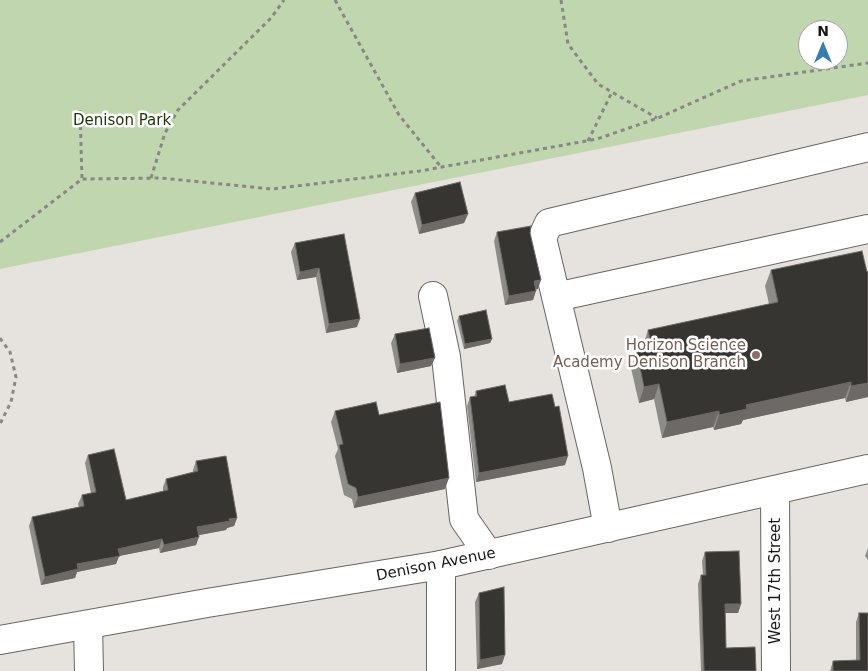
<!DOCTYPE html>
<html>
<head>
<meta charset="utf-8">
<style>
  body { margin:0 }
  #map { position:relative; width:868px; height:671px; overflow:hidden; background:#e6e3df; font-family:"DejaVu Sans",sans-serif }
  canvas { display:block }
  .north { position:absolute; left:798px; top:20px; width:50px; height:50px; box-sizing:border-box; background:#fff; border:1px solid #a3a3a2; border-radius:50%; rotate:0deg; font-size:14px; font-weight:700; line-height:20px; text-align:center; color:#1a1817 }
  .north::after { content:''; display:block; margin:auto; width:18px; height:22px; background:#377cb2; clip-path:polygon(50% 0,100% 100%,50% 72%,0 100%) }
</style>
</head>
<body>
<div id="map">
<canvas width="868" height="671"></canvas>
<div class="north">N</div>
</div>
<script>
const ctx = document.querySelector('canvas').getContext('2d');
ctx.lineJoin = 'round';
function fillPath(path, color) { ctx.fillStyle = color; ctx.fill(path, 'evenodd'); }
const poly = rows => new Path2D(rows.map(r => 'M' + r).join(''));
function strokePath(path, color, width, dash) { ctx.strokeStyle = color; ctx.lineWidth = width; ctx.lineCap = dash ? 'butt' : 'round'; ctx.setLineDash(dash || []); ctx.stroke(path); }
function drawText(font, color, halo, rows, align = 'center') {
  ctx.font = font + ' "DejaVu Sans",sans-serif'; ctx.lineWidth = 5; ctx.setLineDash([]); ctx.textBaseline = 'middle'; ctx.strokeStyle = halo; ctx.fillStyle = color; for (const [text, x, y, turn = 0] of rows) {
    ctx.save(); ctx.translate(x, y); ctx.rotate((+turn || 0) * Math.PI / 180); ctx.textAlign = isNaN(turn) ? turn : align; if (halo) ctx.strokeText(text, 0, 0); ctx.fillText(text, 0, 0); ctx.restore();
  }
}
const green = poly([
  [0,0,868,0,868,95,0,269],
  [808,30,838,30,838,60,808,60]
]);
const path = poly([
  [335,0,399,115,441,167],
  [561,0,568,44,598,84,657,118],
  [80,110,82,179],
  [588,141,612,92],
  [151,178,165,133,178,110,271,18,284,0],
  [0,242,82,179,161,178,272,189,420,171,597,139,658,118,741,81,868,63],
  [0,338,10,352,16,377,11,402,0,424]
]);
const minor = poly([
  [433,296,446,357,464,519,489,555],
  [556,297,868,229],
  [775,491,776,671],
  [608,528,597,468,542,238,549,223,868,147],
  [441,565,441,671],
  [88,625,89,671]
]);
const major = poly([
  [0,640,207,603,441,565,868,469]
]);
const wall = poly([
  [415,193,468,214,464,223,419,234,411,202],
  [497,232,530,233,538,289,536,289,533,300,505,305,494,241],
  [344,234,357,327,326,333,316,277,297,280,291,252,295,243],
  [771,270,868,397,846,402,845,398,743,420,741,424,714,430,713,427,662,438,654,399,639,403,631,368,637,352,644,351,643,346,648,330,769,304,765,286],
  [459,316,492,339,490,343,464,349,457,321],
  [395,334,431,366,397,373,391,343],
  [476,391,509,402,565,465,476,482,467,406,470,397,474,397],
  [335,411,379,415,445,489,354,508,352,499,344,495,335,456,338,449,331,422],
  [88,455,126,500,163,491,163,487,166,479,193,472,193,470,196,461,237,518,234,526,227,528,226,530,199,535,196,545,160,553,159,548,119,556,116,564,77,572,75,578,41,585,29,526,32,517,79,507,78,504,82,495,91,493,85,463],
  [868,548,868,560,865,556],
  [705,552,741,604,738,613,725,613,726,648,756,671,701,671,698,584,701,575,703,575,702,561],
  [479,593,502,664,477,669,475,602],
  [859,613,868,671,830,671,833,661,856,660,856,622]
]);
const shadedWall = poly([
  [468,214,464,223,419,234,422,225],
  [319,268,316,277,297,280,300,272],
  [541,280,538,289,531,290,534,281],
  [536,291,533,300,505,305,509,296],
  [360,319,357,327,326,333,329,324],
  [492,339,490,343,464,349,465,344],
  [435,358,431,366,397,373,400,364],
  [851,382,845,398,743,420,741,424,714,430,719,415,746,405],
  [868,383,868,397,846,402,851,386],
  [659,384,654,399,639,403,644,387],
  [719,411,713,427,662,438,667,422],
  [568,456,565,465,476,482,479,473],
  [449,478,445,489,354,508,358,497],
  [237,518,234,526,227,528,226,530,194,536,197,527],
  [199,537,196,545,160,553,164,545],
  [162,539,159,548,119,556,116,564,77,572,75,578,41,585,45,577,77,564,118,549],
  [725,604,741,604,738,613,722,613],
  [505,655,502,664,477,669,480,660]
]);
const building = poly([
  [460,182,468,214,422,225,415,193,460,182],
  [531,226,530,233,541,280,534,281,536,291,509,296,497,232,531,226],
  [344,234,360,319,329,324,319,268,300,272,295,243,344,234],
  [862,251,867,272,868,271,868,383,851,386,851,382,746,405,747,409,719,415,719,411,667,422,659,384,644,387,637,352,652,349,648,330,778,302,771,270,862,251],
  [486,310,492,339,465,344,459,316,486,310],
  [429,328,435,358,400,364,395,334,429,328],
  [505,385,509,402,552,394,555,407,559,406,568,456,479,473,470,397,477,396,476,391,505,385],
  [376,402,379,415,440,402,449,478,358,497,356,488,348,484,339,445,343,444,335,411,376,402],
  [114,449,126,500,168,490,166,479,198,471,196,461,226,456,237,518,229,519,230,521,197,527,199,537,164,545,162,539,118,549,120,556,77,564,78,569,45,577,32,517,84,506,82,495,96,492,88,455,114,449],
  [739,551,741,604,725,604,726,648,755,647,756,671,704,671,701,575,706,575,705,552,739,551],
  [504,587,505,655,480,660,479,593,504,587],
  [859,613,868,613,868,671,833,671,833,661,860,660,859,613]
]);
const markers = [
  [756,355,5,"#8d6e63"]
];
const parkNames = [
  ["Denison Park",122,121]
];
const educationNames = [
  ["Horizon Science",746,346],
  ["Academy Denison Branch",746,363]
];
const streetNames = [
  ["Denison Avenue",436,565,-11],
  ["West 17th Street",776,581,-90]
];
fillPath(green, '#bfd6ae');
strokePath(minor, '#686662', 30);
strokePath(major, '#686662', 30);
strokePath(path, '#898784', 3, [4, 4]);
strokePath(minor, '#fff', 28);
strokePath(major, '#fff', 28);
fillPath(wall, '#8e8c88');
fillPath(shadedWall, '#6c6966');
fillPath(building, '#373532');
strokePath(building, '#6c6966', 1);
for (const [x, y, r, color] of markers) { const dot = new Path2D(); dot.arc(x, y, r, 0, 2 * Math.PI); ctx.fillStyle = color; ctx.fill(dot); strokePath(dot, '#fff', 2); }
drawText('15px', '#1d3306', '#fff', parkNames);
drawText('15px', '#785e54', '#fff', educationNames, 'right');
drawText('15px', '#1a1817', '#fff', streetNames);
</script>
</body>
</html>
